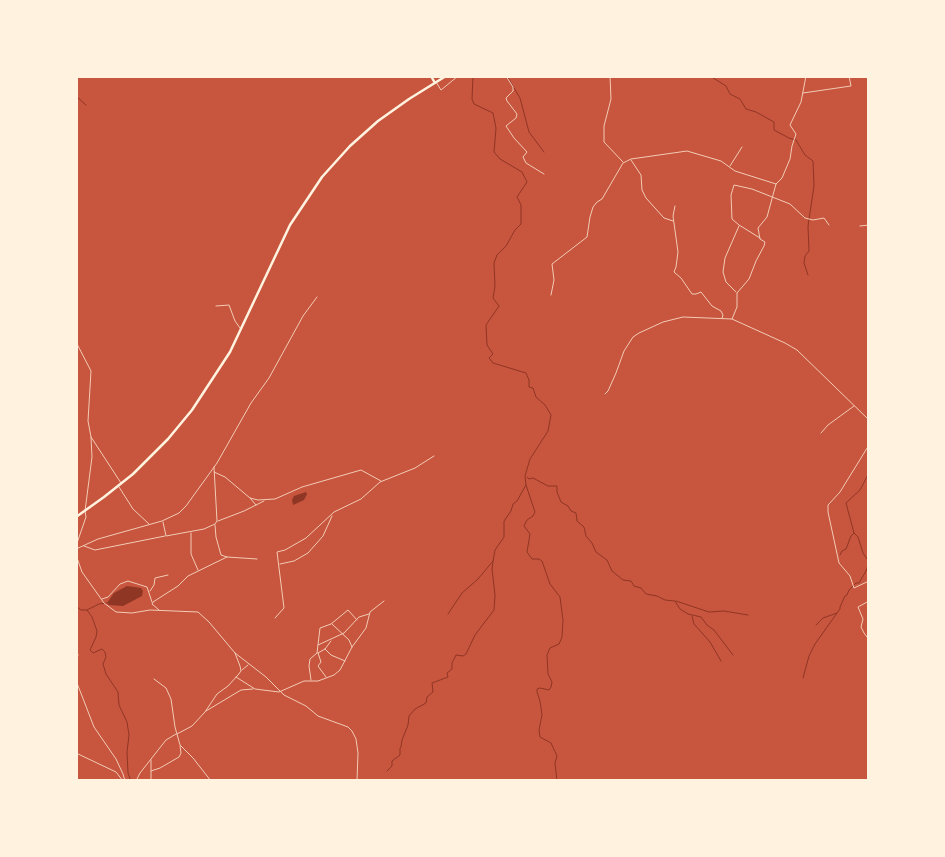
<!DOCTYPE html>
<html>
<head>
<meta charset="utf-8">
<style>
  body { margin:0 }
  #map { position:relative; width:945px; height:857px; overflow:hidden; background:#c8553d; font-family:"DM Sans",sans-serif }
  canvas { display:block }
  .frame { position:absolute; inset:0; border:78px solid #fff3e0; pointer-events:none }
</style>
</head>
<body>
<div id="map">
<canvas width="945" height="857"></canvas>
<div class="frame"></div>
</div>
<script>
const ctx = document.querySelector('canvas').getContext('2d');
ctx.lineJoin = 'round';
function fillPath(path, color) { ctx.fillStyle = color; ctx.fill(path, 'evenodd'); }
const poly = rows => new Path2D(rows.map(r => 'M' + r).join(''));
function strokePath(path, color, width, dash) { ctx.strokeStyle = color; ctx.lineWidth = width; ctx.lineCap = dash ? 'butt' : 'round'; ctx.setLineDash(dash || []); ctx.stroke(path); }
const water = poly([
  [306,492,307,494,304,500,293,505,292,500,294,496],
  [127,586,141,588,143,591,142,596,123,606,109,605,107,603,114,593]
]);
const stream = poly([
  [473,76,472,99,474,104,493,113,496,128,494,152,500,159,522,172,527,182,517,197,521,205,521,224,515,230,506,246,497,255,494,263,495,286,493,298,499,306,486,325,487,345,493,354,489,358,493,363,526,373,529,380,529,387,533,388,536,397,545,405,551,415,548,431,530,459,525,476,526,485,535,512,533,516,527,520,524,526,530,534,527,552,532,559,539,559,542,561,550,584,560,597,563,620,562,637,559,644,550,648,547,655,548,674,552,682,551,687,549,690,540,688,537,689,537,692,540,701,542,715,539,730,540,737,551,743,557,756,555,763,557,781],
  [507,76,520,98,529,132,544,152],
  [710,76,726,86,730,94,740,99,746,109,756,112,774,122,774,130,789,138,796,140,805,155,813,161,814,186,808,226,809,251,805,256,804,263,808,275],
  [76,96,86,105],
  [527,477,529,479,533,478,548,486,557,486,557,492,561,502,568,506,571,511,576,513,577,521,584,527,586,536,592,543,596,552,607,560,612,571,623,580,631,581,634,586,641,588,646,594,657,596,665,600,675,601,680,609,688,614,701,617,707,625,714,630,733,655],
  [840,555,842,551,846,549,851,536,854,533],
  [676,601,709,612,724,611,748,615],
  [76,606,81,610,87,610,92,617,97,631,96,637,90,650,93,653,102,649,105,652,106,657,103,664,106,674,118,692,119,705,127,722,129,735,127,752,128,773,131,781],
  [87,610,99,604,107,603],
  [448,614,462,593,478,579,493,561,495,550,504,537,504,521,511,511,513,504,517,501,526,485],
  [692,616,694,624,710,642,721,661],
  [816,625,823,618,837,613,840,609,840,607,845,596,847,595,849,590,856,583,859,583,866,571,869,562,863,553,858,537,854,533,846,503,860,490,869,473],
  [803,678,809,656,815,644,837,613],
  [387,771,392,766,392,761,400,755,400,748,401,747,402,740,408,725,409,716,415,709,426,703,427,697,433,692,432,683,448,677,447,673,452,669,452,663,456,655,463,656,466,654,475,635,494,610,495,595,492,569,493,561]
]);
const minor = poly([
  [506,76,513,87,513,91,506,98,507,101,517,114,516,118,506,126,514,138,527,152,523,157,526,163,544,174],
  [610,76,611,99,604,126,604,142,623,162],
  [436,82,441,90,458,76],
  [803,93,851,86,849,76],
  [631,160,641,175,642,190,646,198,664,218,673,221],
  [730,166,742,147],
  [675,206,673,216,678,252,676,267,674,272,681,278,692,294,696,294,701,292,712,306,721,311,723,315,722,318],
  [860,226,869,225],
  [760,238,739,225,732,219,731,195,734,185,752,189,790,204,805,218,813,220,824,218,829,225],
  [736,292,726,282,723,272,725,258,739,226],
  [551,295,554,280,552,264,587,237,590,217,593,207,597,202,602,199,623,163,631,159,687,151,721,161,735,171,776,184],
  [216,306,229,305,235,321,240,328],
  [732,319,737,307,737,293,749,279,756,261,764,246,765,242,760,239,758,228,767,217,776,184,782,178,790,159,792,146,796,134,790,125,801,102,806,76],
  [76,342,91,371,88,421,91,437,121,483],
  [605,394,608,391,616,373,624,351,633,337,639,333,663,322,683,317,732,319,785,343,797,350,869,420],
  [821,433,828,425,854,406],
  [869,445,840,492,828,505,828,512,839,563,850,576,854,588,869,581],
  [214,472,225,477,250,498,258,500,275,499,302,487,361,470,381,481],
  [119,487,133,509,149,524],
  [250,498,256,505],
  [218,521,244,511,264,501],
  [163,522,166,536,204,529,215,524,217,521,214,467],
  [215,525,216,537,221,555,227,557,257,559],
  [191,533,191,554,198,570],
  [76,546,86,517,85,511,92,457,91,437],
  [84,546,95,550,165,536],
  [76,549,98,539,162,521,179,513,186,506,217,463,251,403,269,378,303,316,317,297],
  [76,555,82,572,104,603,116,612,132,613,150,610,198,612,209,622,235,653,266,677,284,695,306,706,318,716,348,727,352,731,356,739,358,753,357,781],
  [280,564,294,561,308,553,323,536,332,516],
  [150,591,154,585,155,578,168,575],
  [102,599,108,597,120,584,128,581,147,587,152,602],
  [869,601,858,607,863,619,861,627,864,633,867,637,869,637],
  [159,610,152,604,153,602,178,586,188,576,227,557],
  [275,618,284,608,277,552,285,550,306,538,334,512,361,499,380,482,415,468,434,456],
  [332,624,349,640,352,647],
  [318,645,344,633,359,617,369,614],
  [325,649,331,655,345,661],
  [76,652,78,654,76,666],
  [318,653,321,662,318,666,326,677],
  [318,653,325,649,331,641],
  [242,670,248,665],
  [76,674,77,683,94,727,116,759,123,774,125,781],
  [236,677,255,689,279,692,304,681,318,681,334,675,340,670,352,647,366,628,370,612,384,601],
  [154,679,166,688,171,699,175,727,180,745,193,758,211,781],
  [311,680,309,666,310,659,317,653,320,628,331,624,348,610,357,620],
  [206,711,241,690,253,689],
  [177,734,192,726,205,712,217,694,228,686,238,675,241,671,240,666,235,653],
  [76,753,116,772,123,781],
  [151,760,151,781],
  [151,771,160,768,179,757,181,753,180,746],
  [136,781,140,773,166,740,176,734]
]);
const primary = poly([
  [431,76,435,83],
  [76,517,104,497,133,474,168,439,192,410,230,352,290,225,322,177,350,146,378,121,409,99,446,76]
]);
fillPath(water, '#8f3625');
strokePath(stream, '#8f3625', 1);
strokePath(minor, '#f1ccb7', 1);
strokePath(primary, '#fff3e0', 2.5);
</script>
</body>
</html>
